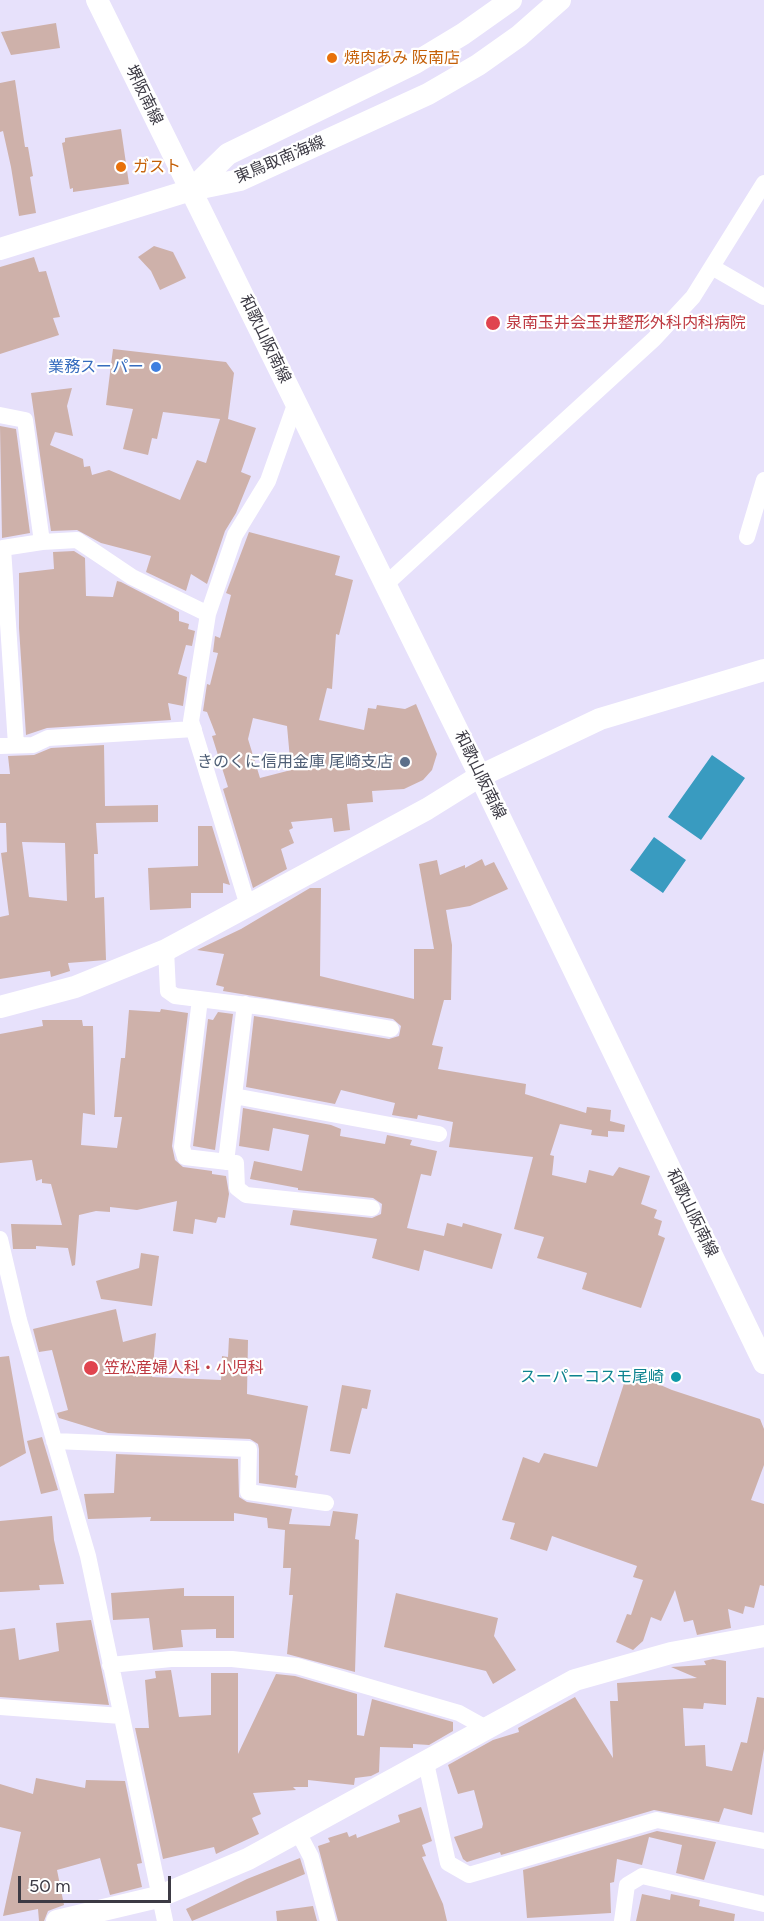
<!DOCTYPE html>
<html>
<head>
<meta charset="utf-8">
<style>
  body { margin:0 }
  #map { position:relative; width:764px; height:1921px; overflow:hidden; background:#e7e1fb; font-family:Figtree,sans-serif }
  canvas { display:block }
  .scale { position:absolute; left:18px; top:1876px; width:153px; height:27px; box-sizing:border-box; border:3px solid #3c3a44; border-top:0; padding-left:8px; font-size:18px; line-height:21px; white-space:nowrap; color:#3c3a44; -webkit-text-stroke:4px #fff; paint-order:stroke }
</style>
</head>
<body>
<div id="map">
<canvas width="764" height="1921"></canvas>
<div class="scale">50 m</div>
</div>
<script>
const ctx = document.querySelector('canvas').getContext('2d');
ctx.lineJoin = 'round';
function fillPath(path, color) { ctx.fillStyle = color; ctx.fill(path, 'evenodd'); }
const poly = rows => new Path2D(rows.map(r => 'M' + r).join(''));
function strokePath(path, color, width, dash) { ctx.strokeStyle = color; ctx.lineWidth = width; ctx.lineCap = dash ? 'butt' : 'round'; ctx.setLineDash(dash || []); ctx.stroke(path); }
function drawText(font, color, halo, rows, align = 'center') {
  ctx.font = font + ' Figtree,"Noto Sans JP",sans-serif'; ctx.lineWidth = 4.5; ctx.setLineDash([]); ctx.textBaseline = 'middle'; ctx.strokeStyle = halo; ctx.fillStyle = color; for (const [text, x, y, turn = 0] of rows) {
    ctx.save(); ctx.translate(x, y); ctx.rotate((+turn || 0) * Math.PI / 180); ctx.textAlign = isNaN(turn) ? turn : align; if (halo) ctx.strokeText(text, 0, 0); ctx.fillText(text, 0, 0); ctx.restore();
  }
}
const water = poly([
  [712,755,745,778,701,840,668,817],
  [654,837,686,860,663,893,630,870]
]);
const building = poly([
  [56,23,60,48,11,55,1,32],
  [15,80,25,147,28,147,33,176,30,177,36,213,19,216,11,167,3,131,0,132,0,83],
  [121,129,129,184,73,192,73,188,70,189,62,143,65,142,65,138],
  [154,246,173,252,186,278,160,290,151,271,138,257],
  [34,257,39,272,46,271,60,317,53,318,59,335,0,354,0,267],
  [113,349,226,362,234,373,228,419,256,428,241,472,251,476,236,513,225,531,207,584,191,574,186,591,146,572,151,556,101,543,77,530,51,531,31,393,72,388,67,406,73,436,55,432,50,445,83,459,84,467,90,466,92,475,109,470,180,500,197,460,206,463,220,419,163,412,157,439,152,438,148,455,123,449,133,409,106,405],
  [0,426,16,429,30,533,2,538],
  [249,532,340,556,335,575,353,580,339,635,336,634,332,689,327,688,319,720,364,730,368,708,376,709,377,705,405,709,416,704,437,754,432,770,423,780,404,789,372,791,373,802,347,804,350,830,334,832,332,818,291,822,293,828,289,830,294,843,281,849,287,869,253,888,223,789,228,787,212,736,216,735,207,712,203,711,207,684,210,685,218,653,213,652,215,636,220,638,231,595,226,593],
  [253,718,287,726,291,770,260,778,248,739],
  [74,551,85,558,86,596,113,597,117,581,121,582,179,612,179,621,189,624,188,629,195,631,192,646,186,645,178,674,187,677,183,706,168,703,171,720,47,728,26,735,19,628,19,573,54,569,53,552],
  [104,745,105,806,158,805,158,822,96,823,98,854,94,854,95,898,104,897,106,960,68,963,70,971,51,977,50,971,0,979,0,917,9,915,1,853,7,852,6,823,0,823,0,774,10,774,8,756,34,755,51,748],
  [22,842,65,843,67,901,29,897],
  [198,826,212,826,230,885,223,883,223,893,191,893,191,908,150,910,148,868,198,866],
  [482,859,485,866,494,862,508,889,470,906,446,910,452,945,451,1000,444,1000,432,1045,443,1047,438,1069,526,1084,525,1094,586,1113,587,1107,611,1110,610,1121,625,1125,624,1132,608,1131,608,1137,591,1135,592,1130,560,1124,550,1155,554,1156,552,1175,586,1183,589,1170,613,1176,619,1167,650,1176,641,1204,657,1210,654,1218,662,1221,658,1235,665,1238,641,1308,582,1289,587,1273,537,1258,544,1237,514,1229,533,1157,449,1147,453,1122,418,1115,417,1119,392,1115,395,1103,341,1090,335,1104,246,1087,254,1016,389,1039,399,1036,401,1026,393,1019,223,991,224,987,216,985,224,954,197,950,241,929,310,888,321,888,320,976,414,999,414,949,434,949,419,864,437,860,440,875,465,865,465,868],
  [161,1009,188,1013,172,1146,175,1160,183,1167,212,1171,212,1174,226,1176,229,1194,225,1218,218,1217,216,1223,195,1219,193,1234,173,1231,177,1201,137,1210,110,1207,110,1212,96,1211,79,1215,75,1265,72,1266,68,1248,36,1246,36,1249,13,1249,11,1224,62,1225,51,1184,42,1183,42,1179,36,1181,32,1160,0,1163,0,1034,43,1026,42,1020,82,1020,83,1026,93,1026,95,1115,83,1113,81,1145,117,1148,122,1117,114,1117,121,1058,125,1058,129,1010,160,1012],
  [218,1012,233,1014,215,1150,193,1146,208,1019,213,1020],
  [243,1108,331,1125,341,1129,340,1136,385,1144,387,1135,412,1140,410,1145,437,1151,431,1176,421,1174,407,1228,444,1236,447,1223,462,1227,463,1223,502,1234,492,1269,424,1250,419,1271,372,1258,377,1239,290,1225,293,1210,372,1218,381,1214,382,1204,373,1198,298,1190,298,1188,250,1179,254,1161,302,1171,309,1135,273,1128,269,1151,239,1146],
  [141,1253,159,1256,152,1306,101,1299,96,1281,139,1268],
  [116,1309,123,1342,156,1333,152,1377,221,1380,222,1356,228,1357,229,1338,248,1340,247,1394,308,1406,295,1475,298,1476,296,1488,259,1483,259,1449,258,1444,250,1439,108,1433,59,1418,57,1413,68,1410,52,1350,39,1352,33,1329],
  [9,1356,26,1453,0,1467,0,1357],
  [628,1371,672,1390,760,1419,764,1429,764,1465,751,1500,764,1504,764,1586,760,1585,754,1608,745,1606,743,1614,728,1609,731,1628,697,1635,693,1620,684,1622,675,1590,661,1621,651,1617,643,1641,633,1650,616,1642,627,1614,631,1615,643,1580,633,1577,637,1566,552,1536,547,1551,510,1539,515,1523,502,1520,523,1457,539,1463,544,1453,597,1467],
  [342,1385,371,1390,367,1409,362,1408,350,1454,330,1451],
  [42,1437,58,1490,41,1494,27,1441],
  [116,1454,238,1459,239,1497,247,1502,292,1509,289,1524,330,1526,333,1511,358,1514,355,1539,359,1540,355,1672,287,1654,293,1595,289,1595,291,1568,283,1568,285,1530,268,1528,267,1518,234,1513,234,1521,150,1521,151,1517,88,1519,84,1494,114,1493],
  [52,1516,54,1540,64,1584,39,1585,40,1590,0,1592,0,1521],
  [184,1588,184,1596,234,1596,234,1638,216,1638,216,1629,181,1630,183,1647,153,1650,149,1618,113,1620,111,1593],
  [396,1593,498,1618,494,1636,516,1670,493,1684,486,1671,384,1647],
  [91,1620,109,1705,0,1697,0,1630,15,1628,19,1660,59,1651,56,1623],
  [713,1659,726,1661,726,1705,704,1703,703,1709,683,1708,685,1746,705,1745,706,1766,732,1771,741,1742,747,1743,757,1697,764,1698,764,1749,752,1815,724,1808,719,1822,654,1810,501,1855,500,1852,467,1862,463,1859,454,1837,482,1828,483,1824,474,1790,458,1794,448,1765,493,1740,519,1732,518,1728,575,1697,613,1758,610,1701,618,1701,617,1683,697,1678,671,1667,706,1665,704,1661],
  [171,1670,179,1717,211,1715,211,1673,238,1673,238,1754,276,1674,295,1676,357,1694,357,1735,364,1736,372,1699,453,1722,453,1731,429,1745,413,1744,413,1748,380,1747,379,1772,371,1776,355,1778,354,1785,308,1780,308,1787,293,1787,296,1790,253,1793,261,1814,252,1818,259,1834,216,1854,214,1847,163,1859,135,1728,149,1728,145,1680,156,1678,155,1671],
  [36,1778,85,1788,86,1780,125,1781,142,1863,137,1864,142,1887,110,1895,100,1858,57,1870,64,1905,48,1911,44,1921,39,1921,38,1909,3,1916,21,1832,0,1827,0,1784,33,1794],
  [421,1807,432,1841,422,1845,426,1856,422,1857,443,1904,447,1921,338,1921,318,1846,330,1842,328,1838,347,1832,349,1837,356,1834,357,1838,400,1822,398,1815],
  [657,1831,716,1842,704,1880,676,1873,682,1845,649,1837,642,1865,617,1859,614,1882,610,1883,611,1913,527,1918,523,1870],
  [300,1858,305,1874,192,1921,186,1909,247,1879],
  [642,1894,670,1900,671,1894,700,1900,699,1906,735,1914,734,1921,636,1921],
  [313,1906,317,1921,277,1921,276,1911]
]);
const street = poly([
  [712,267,764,297],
  [0,415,25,420,42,542],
  [747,537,764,480],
  [386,584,654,339,693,297,764,183],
  [16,745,3,548,42,542,77,540,132,577,208,614],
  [0,746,33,745,48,738,194,729],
  [248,906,191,721,208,614,235,535,268,481,296,402],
  [166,950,168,991,175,996,271,1008,391,1029],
  [200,999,182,1147,185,1157,236,1163,237,1188,246,1195,372,1208],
  [234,1096,439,1134],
  [226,1162,245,1004],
  [0,1239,19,1320,88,1556,165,1921],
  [54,1441,249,1449,248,1492,326,1503],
  [110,1665,171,1659,232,1659,297,1666,459,1713,486,1728],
  [0,1707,121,1716],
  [426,1763,448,1863,469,1875,657,1820,764,1841],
  [299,1834,311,1857,328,1921],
  [622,1921,627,1885,642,1876,764,1904]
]);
const secondary = poly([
  [97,0,480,776,764,1363],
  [191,190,228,154,415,63,463,34,511,0],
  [0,249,191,190,240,180,428,94,478,65,519,36,560,0],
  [0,1007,75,987,166,950,427,809,480,776,600,719,764,670],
  [57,1921,158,1897,248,1859,575,1680,671,1653,764,1636]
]);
const markers = [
  [332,58,6,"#e8710a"],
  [121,167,6,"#e8710a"],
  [493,323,8,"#e0444e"],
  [156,367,6,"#3f7fe0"],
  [405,762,6,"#5c6f8a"],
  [91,1368,8,"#e0444e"],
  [676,1377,6,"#0f9aa8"]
];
const foodNames = [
  ["焼肉あみ 阪南店",344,58],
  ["ガスト",133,167]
];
const streetNames = [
  ["堺阪南線",144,95,64],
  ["東鳥取南海線",280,160,-23],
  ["和歌山阪南線",265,339,64],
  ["和歌山阪南線",480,775,64],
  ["和歌山阪南線",692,1213,64]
];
const healthNames = [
  ["泉南玉井会玉井整形外科内科病院",506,323],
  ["笠松産婦人科・小児科",104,1368]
];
const shopNames = [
  ["業務スーパー",144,367]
];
const serviceNames = [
  ["きのくに信用金庫 尾崎支店",393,762]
];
const cultureNames = [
  ["スーパーコスモ尾崎",664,1377]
];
fillPath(water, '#399bc0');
fillPath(building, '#ceb1aa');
strokePath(street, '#fff', 16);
strokePath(secondary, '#fff', 22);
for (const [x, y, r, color] of markers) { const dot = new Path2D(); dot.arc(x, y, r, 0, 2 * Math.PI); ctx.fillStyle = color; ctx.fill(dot); strokePath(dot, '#fff', 2); }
drawText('16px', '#c56008', '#fff', foodNames, 'left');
drawText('16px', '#3c3a44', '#fff', streetNames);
drawText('16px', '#be3a42', '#fff', healthNames, 'left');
drawText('16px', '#366cbe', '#fff', shopNames, 'right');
drawText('16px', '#4e5e75', '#fff', serviceNames, 'right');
drawText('16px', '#0d838f', '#fff', cultureNames, 'right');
</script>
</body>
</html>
